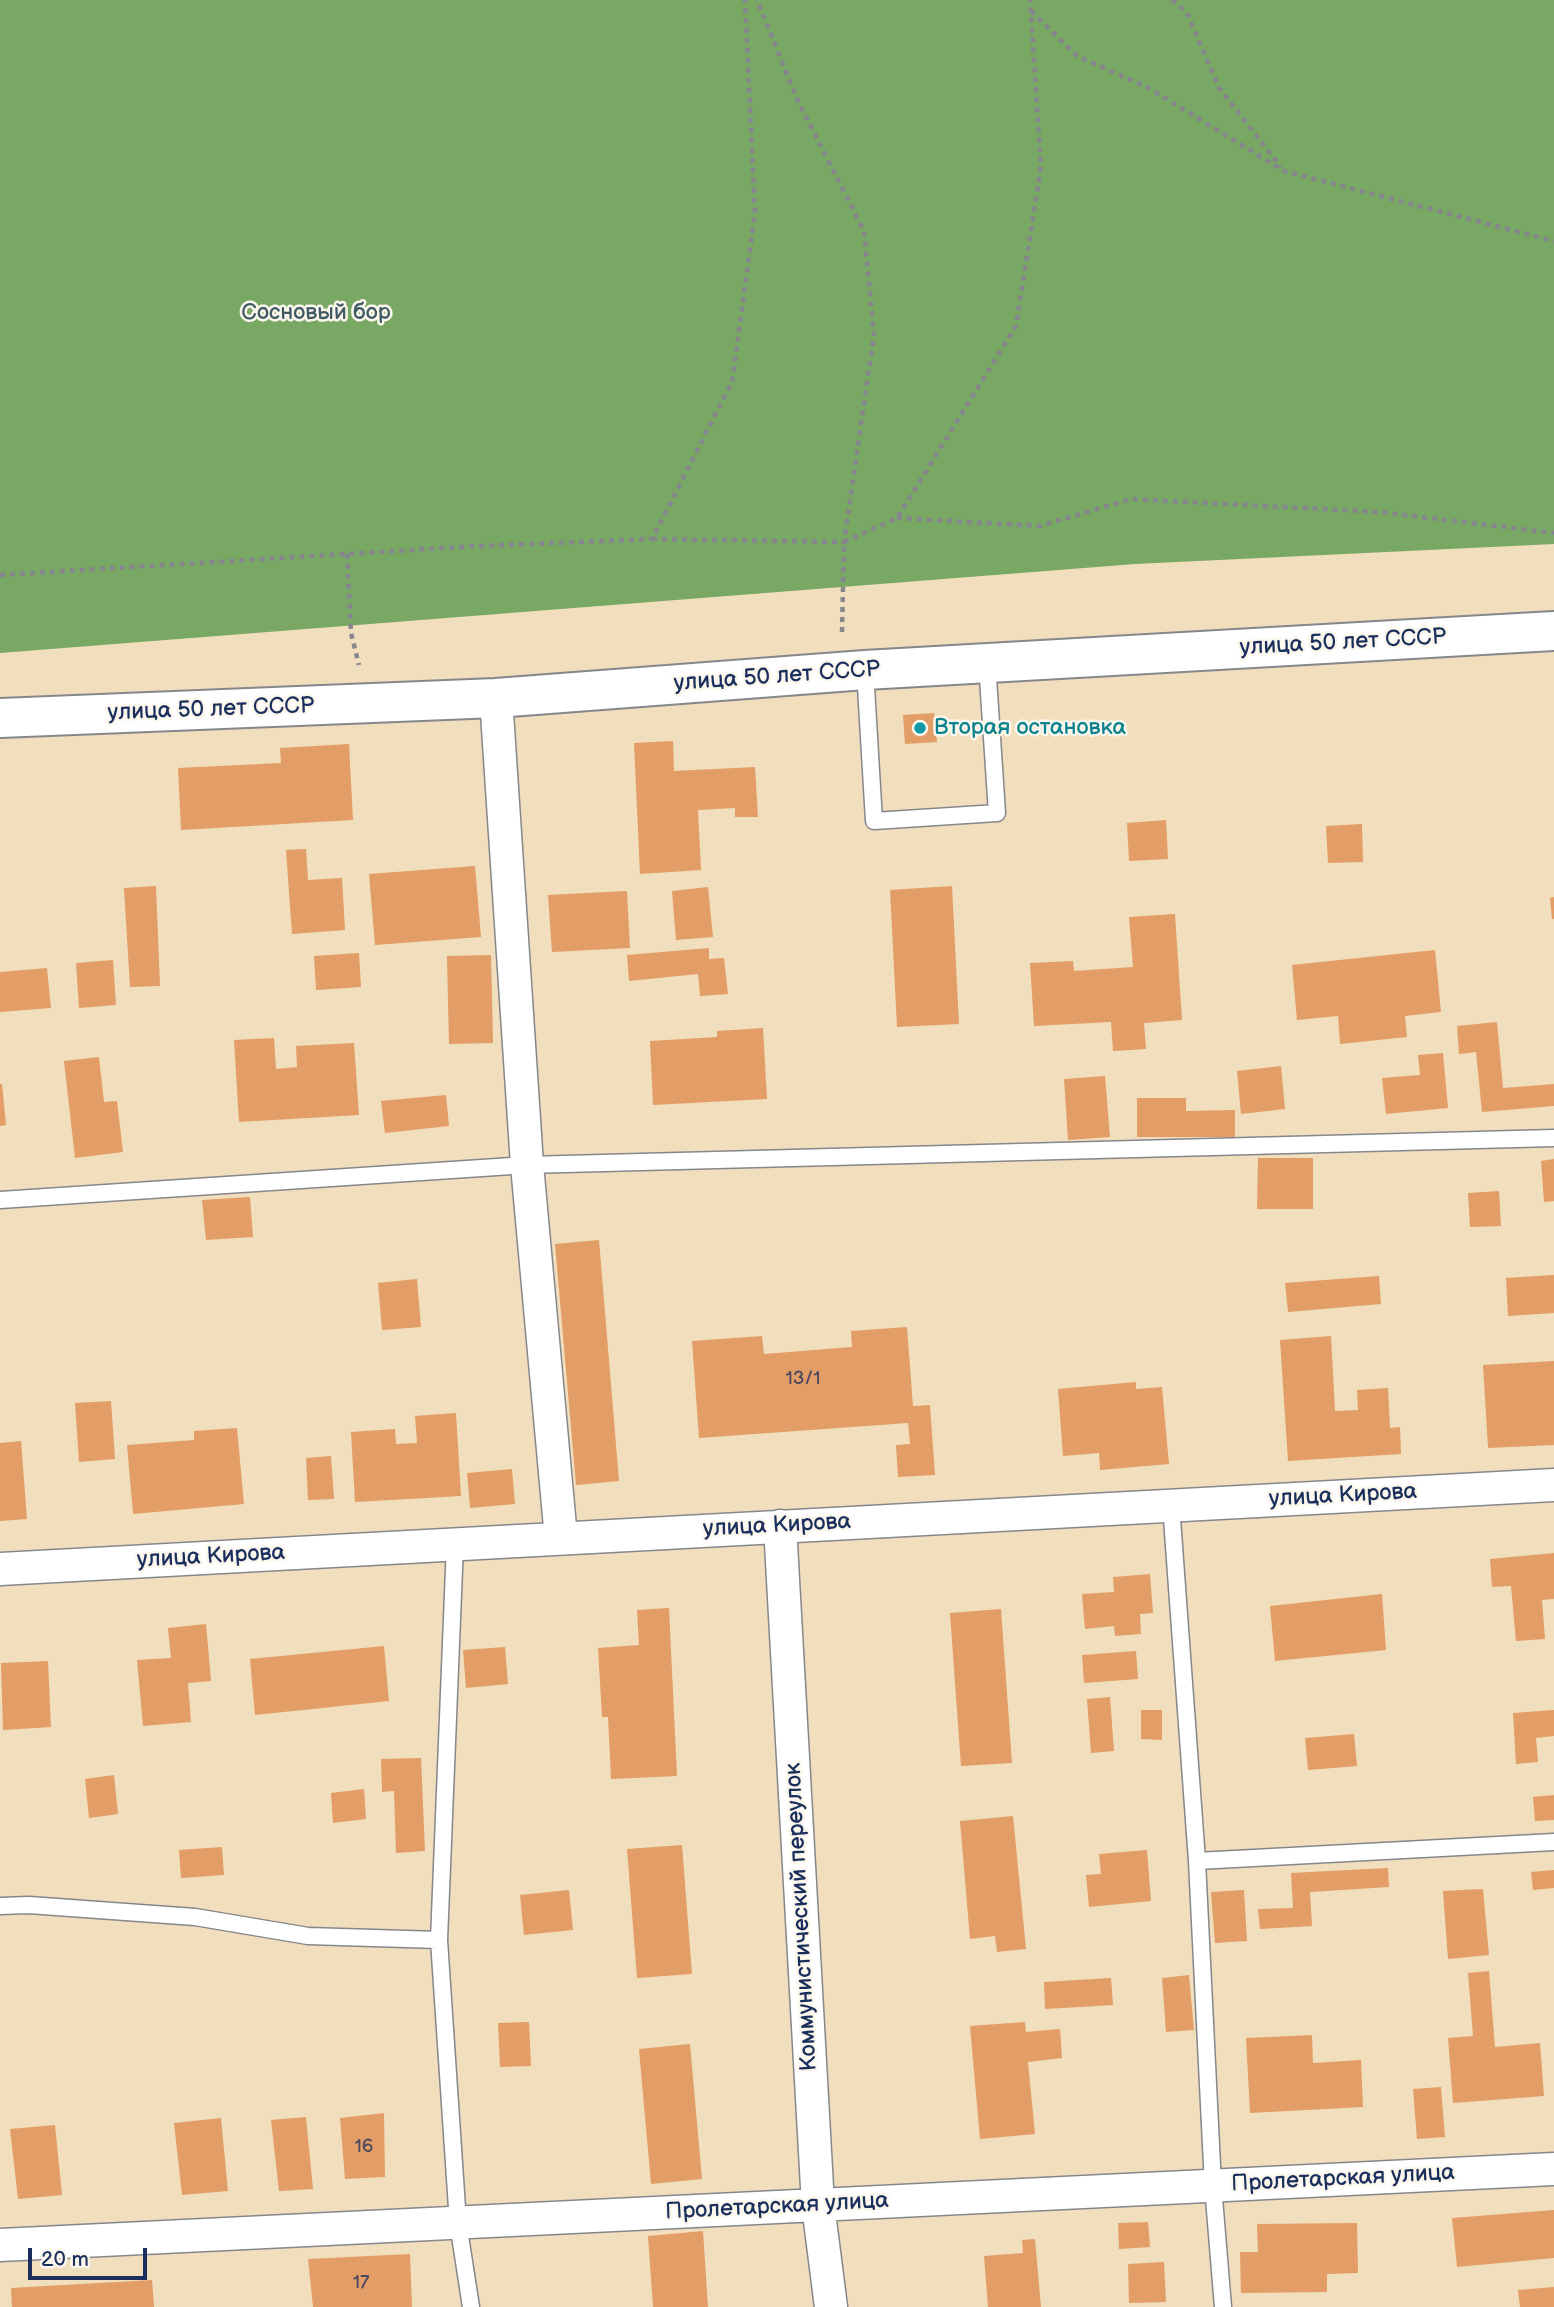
<!DOCTYPE html>
<html>
<head>
<meta charset="utf-8">
<style>
  body { margin:0 }
  #map { position:relative; width:1554px; height:2307px; overflow:hidden; background:#f0debc; font-family:"Balsamiq Sans",sans-serif }
  canvas { display:block }
  .scale { position:absolute; left:28px; top:2248px; width:119px; height:32px; box-sizing:border-box; border:4px solid #1b2f5e; border-top:0; padding-left:9px; font-size:21px; line-height:24px; white-space:nowrap; color:#1b2f5e; -webkit-text-stroke:5px #fbf7ec; paint-order:stroke }
</style>
</head>
<body>
<div id="map">
<canvas width="1554" height="2307"></canvas>
<div class="scale">20 m</div>
</div>
<script>
const ctx = document.querySelector('canvas').getContext('2d');
ctx.lineJoin = 'round';
function fillPath(path, color) { ctx.fillStyle = color; ctx.fill(path, 'evenodd'); }
const poly = rows => new Path2D(rows.map(r => 'M' + r).join(''));
function strokePath(path, color, width, dash) { ctx.strokeStyle = color; ctx.lineWidth = width; ctx.lineCap = dash ? 'butt' : 'round'; ctx.setLineDash(dash || []); ctx.stroke(path); }
function drawText(font, color, halo, rows, align = 'center') {
  ctx.font = font + ' "Balsamiq Sans",sans-serif'; ctx.lineWidth = 5; ctx.setLineDash([]); ctx.textBaseline = 'middle'; ctx.strokeStyle = halo; ctx.fillStyle = color; for (const [text, x, y, turn = 0] of rows) {
    ctx.save(); ctx.translate(x, y); ctx.rotate((+turn || 0) * Math.PI / 180); ctx.textAlign = isNaN(turn) ? turn : align; if (halo) ctx.strokeText(text, 0, 0); ctx.fillText(text, 0, 0); ctx.restore();
  }
}
const forest = poly([
  [0,0,1554,0,1554,544,1135,564,0,653]
]);
const building = poly([
  [934,713,937,742,905,744,903,715],
  [673,741,674,771,755,767,758,817,735,817,735,808,698,810,701,870,640,874,634,743],
  [349,744,353,820,181,830,178,768,281,763,280,748],
  [1166,820,1168,859,1129,861,1127,823],
  [1362,824,1363,862,1328,863,1326,826],
  [306,849,308,880,342,878,345,930,292,934,286,850],
  [475,866,481,937,375,945,369,874],
  [156,886,160,986,130,987,124,888],
  [952,886,959,1024,897,1027,890,890],
  [708,887,713,937,676,940,672,891],
  [627,891,630,948,552,952,548,895],
  [1554,897,1554,919,1552,919,1550,898],
  [1175,914,1182,1020,1144,1023,1146,1049,1113,1051,1111,1022,1034,1026,1030,963,1073,961,1074,971,1133,967,1129,917],
  [709,948,709,959,724,958,728,994,700,996,698,974,629,981,627,955],
  [1435,950,1441,1012,1405,1016,1407,1037,1340,1044,1338,1016,1297,1020,1292,965],
  [359,953,361,987,316,990,314,956],
  [491,955,493,1043,449,1044,447,956],
  [113,960,116,1005,79,1008,76,963],
  [47,968,51,1008,0,1012,0,972],
  [1497,1022,1503,1088,1554,1084,1554,1106,1482,1112,1476,1052,1459,1054,1457,1026],
  [763,1028,767,1099,653,1105,650,1041,717,1037,717,1031],
  [274,1038,276,1069,297,1067,296,1046,354,1043,359,1115,239,1122,234,1040],
  [1443,1053,1448,1108,1386,1114,1382,1078,1420,1075,1418,1055],
  [99,1057,104,1102,117,1101,123,1152,75,1158,64,1061],
  [1281,1066,1285,1109,1241,1114,1237,1071],
  [1105,1076,1110,1137,1068,1140,1064,1079],
  [0,1084,2,1084,6,1125,0,1126],
  [446,1095,449,1126,385,1133,381,1101],
  [1137,1098,1186,1098,1186,1111,1235,1110,1235,1137,1137,1137],
  [1258,1158,1313,1158,1313,1209,1257,1209],
  [1554,1159,1554,1201,1544,1202,1541,1161],
  [1499,1191,1501,1226,1470,1227,1468,1193],
  [250,1197,253,1237,206,1240,202,1200],
  [599,1240,619,1481,576,1485,555,1244],
  [1554,1275,1554,1313,1508,1316,1506,1278],
  [1379,1276,1381,1304,1288,1312,1285,1283],
  [417,1279,421,1327,382,1330,378,1283],
  [907,1327,913,1406,930,1405,935,1475,898,1477,896,1445,910,1444,908,1423,699,1438,692,1341,762,1336,764,1354,852,1347,851,1331],
  [1331,1336,1335,1411,1358,1410,1357,1390,1388,1388,1390,1428,1400,1427,1401,1454,1288,1461,1280,1340],
  [1554,1361,1554,1445,1488,1448,1483,1365],
  [1136,1382,1136,1389,1162,1387,1169,1464,1100,1470,1099,1453,1063,1456,1058,1389],
  [111,1401,115,1459,79,1462,75,1403],
  [456,1413,461,1496,355,1502,351,1432,395,1429,396,1444,417,1443,415,1416],
  [237,1428,244,1504,133,1514,127,1445,194,1440,194,1431],
  [21,1441,27,1519,0,1521,0,1443],
  [331,1456,334,1499,308,1500,306,1458],
  [512,1469,515,1504,470,1508,467,1473],
  [1554,1553,1554,1599,1542,1600,1545,1639,1516,1641,1511,1586,1492,1587,1490,1559],
  [1150,1574,1153,1613,1140,1614,1141,1634,1115,1636,1114,1626,1085,1629,1082,1594,1114,1592,1113,1577],
  [1382,1594,1386,1650,1275,1661,1270,1606],
  [669,1608,677,1776,611,1779,608,1717,602,1717,598,1648,639,1645,637,1610],
  [1001,1609,1012,1763,961,1766,950,1613],
  [206,1624,211,1681,188,1683,191,1722,143,1726,137,1660,171,1658,168,1628],
  [384,1646,389,1701,255,1715,250,1659],
  [505,1647,508,1684,466,1688,463,1650],
  [1136,1651,1138,1679,1084,1683,1082,1655],
  [48,1661,51,1727,3,1730,1,1663],
  [1110,1697,1114,1751,1091,1753,1087,1699],
  [1141,1710,1162,1710,1162,1740,1141,1739],
  [1554,1710,1554,1736,1536,1738,1538,1762,1516,1764,1513,1713],
  [1354,1734,1357,1766,1308,1770,1305,1738],
  [421,1758,425,1851,396,1853,394,1791,382,1792,381,1759],
  [114,1775,118,1814,89,1818,85,1779],
  [364,1789,366,1819,333,1823,331,1793],
  [1554,1795,1554,1820,1535,1821,1533,1797],
  [1013,1816,1026,1949,997,1952,995,1936,970,1939,960,1821],
  [682,1845,692,1974,637,1978,627,1849],
  [222,1847,224,1875,181,1878,179,1850],
  [1147,1850,1151,1901,1089,1907,1086,1875,1101,1874,1099,1854],
  [1388,1868,1389,1887,1310,1892,1312,1926,1260,1929,1258,1909,1293,1908,1291,1873],
  [1554,1870,1554,1888,1533,1890,1531,1872],
  [1483,1889,1489,1955,1448,1959,1443,1891],
  [569,1890,573,1930,524,1935,520,1895],
  [1244,1890,1247,1941,1215,1943,1211,1892],
  [1489,1971,1495,2047,1540,2043,1544,2096,1453,2103,1448,2038,1473,2036,1468,1973],
  [1189,1975,1194,2030,1166,2032,1162,1978],
  [1111,1978,1113,2005,1045,2009,1044,1982],
  [529,2022,531,2066,500,2067,498,2023],
  [1025,2022,1026,2032,1060,2029,1062,2058,1028,2062,1035,2134,980,2139,970,2026],
  [1312,2035,1313,2063,1361,2060,1363,2107,1250,2113,1246,2038],
  [690,2044,702,2179,651,2184,639,2049],
  [1441,2087,1445,2137,1417,2139,1413,2089],
  [384,2113,385,2177,345,2179,340,2118],
  [306,2117,313,2189,279,2191,271,2120],
  [221,2118,228,2191,182,2195,174,2123],
  [55,2125,62,2195,18,2199,10,2129],
  [1554,2210,1554,2258,1457,2267,1452,2218],
  [1148,2222,1150,2247,1119,2249,1118,2223],
  [1357,2223,1358,2273,1327,2274,1327,2292,1241,2293,1240,2252,1258,2252,1257,2224],
  [703,2231,708,2307,653,2307,648,2236],
  [1035,2239,1041,2307,988,2307,984,2256,1023,2253,1022,2240],
  [410,2254,412,2307,313,2307,308,2259],
  [1164,2262,1166,2302,1129,2303,1128,2264],
  [152,2280,154,2307,12,2307,11,2288],
  [1554,2287,1554,2307,1520,2307,1518,2290]
]);
const path = poly([
  [1172,0,1187,13,1219,88,1281,167],
  [1031,11,1077,56,1147,87,1284,171,1554,241],
  [897,518,1040,526,1131,499,1379,512,1554,533],
  [652,539,844,542,874,335,864,231,798,101,757,0],
  [347,554,351,633,359,665],
  [0,575,479,546,652,539,732,382,755,213,745,0],
  [842,632,844,542,897,518,1016,326,1041,167,1030,0]
]);
const service = poly([
  [865,670,874,821,997,813,987,663],
  [0,1200,527,1165,1554,1138],
  [1171,1505,1197,1861,1213,2186,1223,2307],
  [455,1544,439,1940,458,2223,471,2307],
  [1197,1861,1554,1842],
  [0,1906,29,1905,195,1917,308,1936,439,1940]
]);
const minor = poly([
  [496,698,527,1165,561,1538],
  [780,1526,818,2205,831,2307],
  [0,1569,1554,1485],
  [0,2245,1554,2169]
]);
const tertiary = poly([
  [0,718,496,698,865,670,1554,631]
]);
const markers = [
  [920,728,7,"#0f9aa8"]
];
const numberNames = [
  ["13/1",803,1379],
  ["16",364,2147],
  ["17",361,2283]
];
const parkNames = [
  ["Сосновый бор",316,313]
];
const streetNames = [
  ["улица 50 лет СССР",1343,643,-3],
  ["улица 50 лет СССР",777,677,-4],
  ["улица 50 лет СССР",211,710,-2],
  ["улица Кирова",1343,1496,-3],
  ["улица Кирова",777,1526,-3],
  ["улица Кирова",211,1557,-3],
  ["Коммунистический переулок",802,1917,-93],
  ["Пролетарская улица",1343,2179,-3],
  ["Пролетарская улица",777,2207,-3]
];
const cultureNames = [
  ["Вторая остановка",934,728]
];
fillPath(forest, '#78a863');
fillPath(building, '#e39d66');
strokePath(service, '#86868d', 19);
strokePath(minor, '#86868d', 35);
strokePath(tertiary, '#86868d', 42);
strokePath(path, '#86868d', 4.5, [5, 5]);
strokePath(service, '#fff', 16);
strokePath(minor, '#fff', 32);
strokePath(tertiary, '#fff', 38);
for (const [x, y, r, color] of markers) { const dot = new Path2D(); dot.arc(x, y, r, 0, 2 * Math.PI); ctx.fillStyle = color; ctx.fill(dot); strokePath(dot, '#fbf7ec', 2.5); }
drawText('19px', '#4d4a60', null, numberNames);
drawText('23px', '#405b64', '#fbf7ec', parkNames);
drawText('23px', '#1b2f5e', '#fbf7ec', streetNames);
drawText('23px', '#0d838f', '#fbf7ec', cultureNames, 'left');
</script>
</body>
</html>
